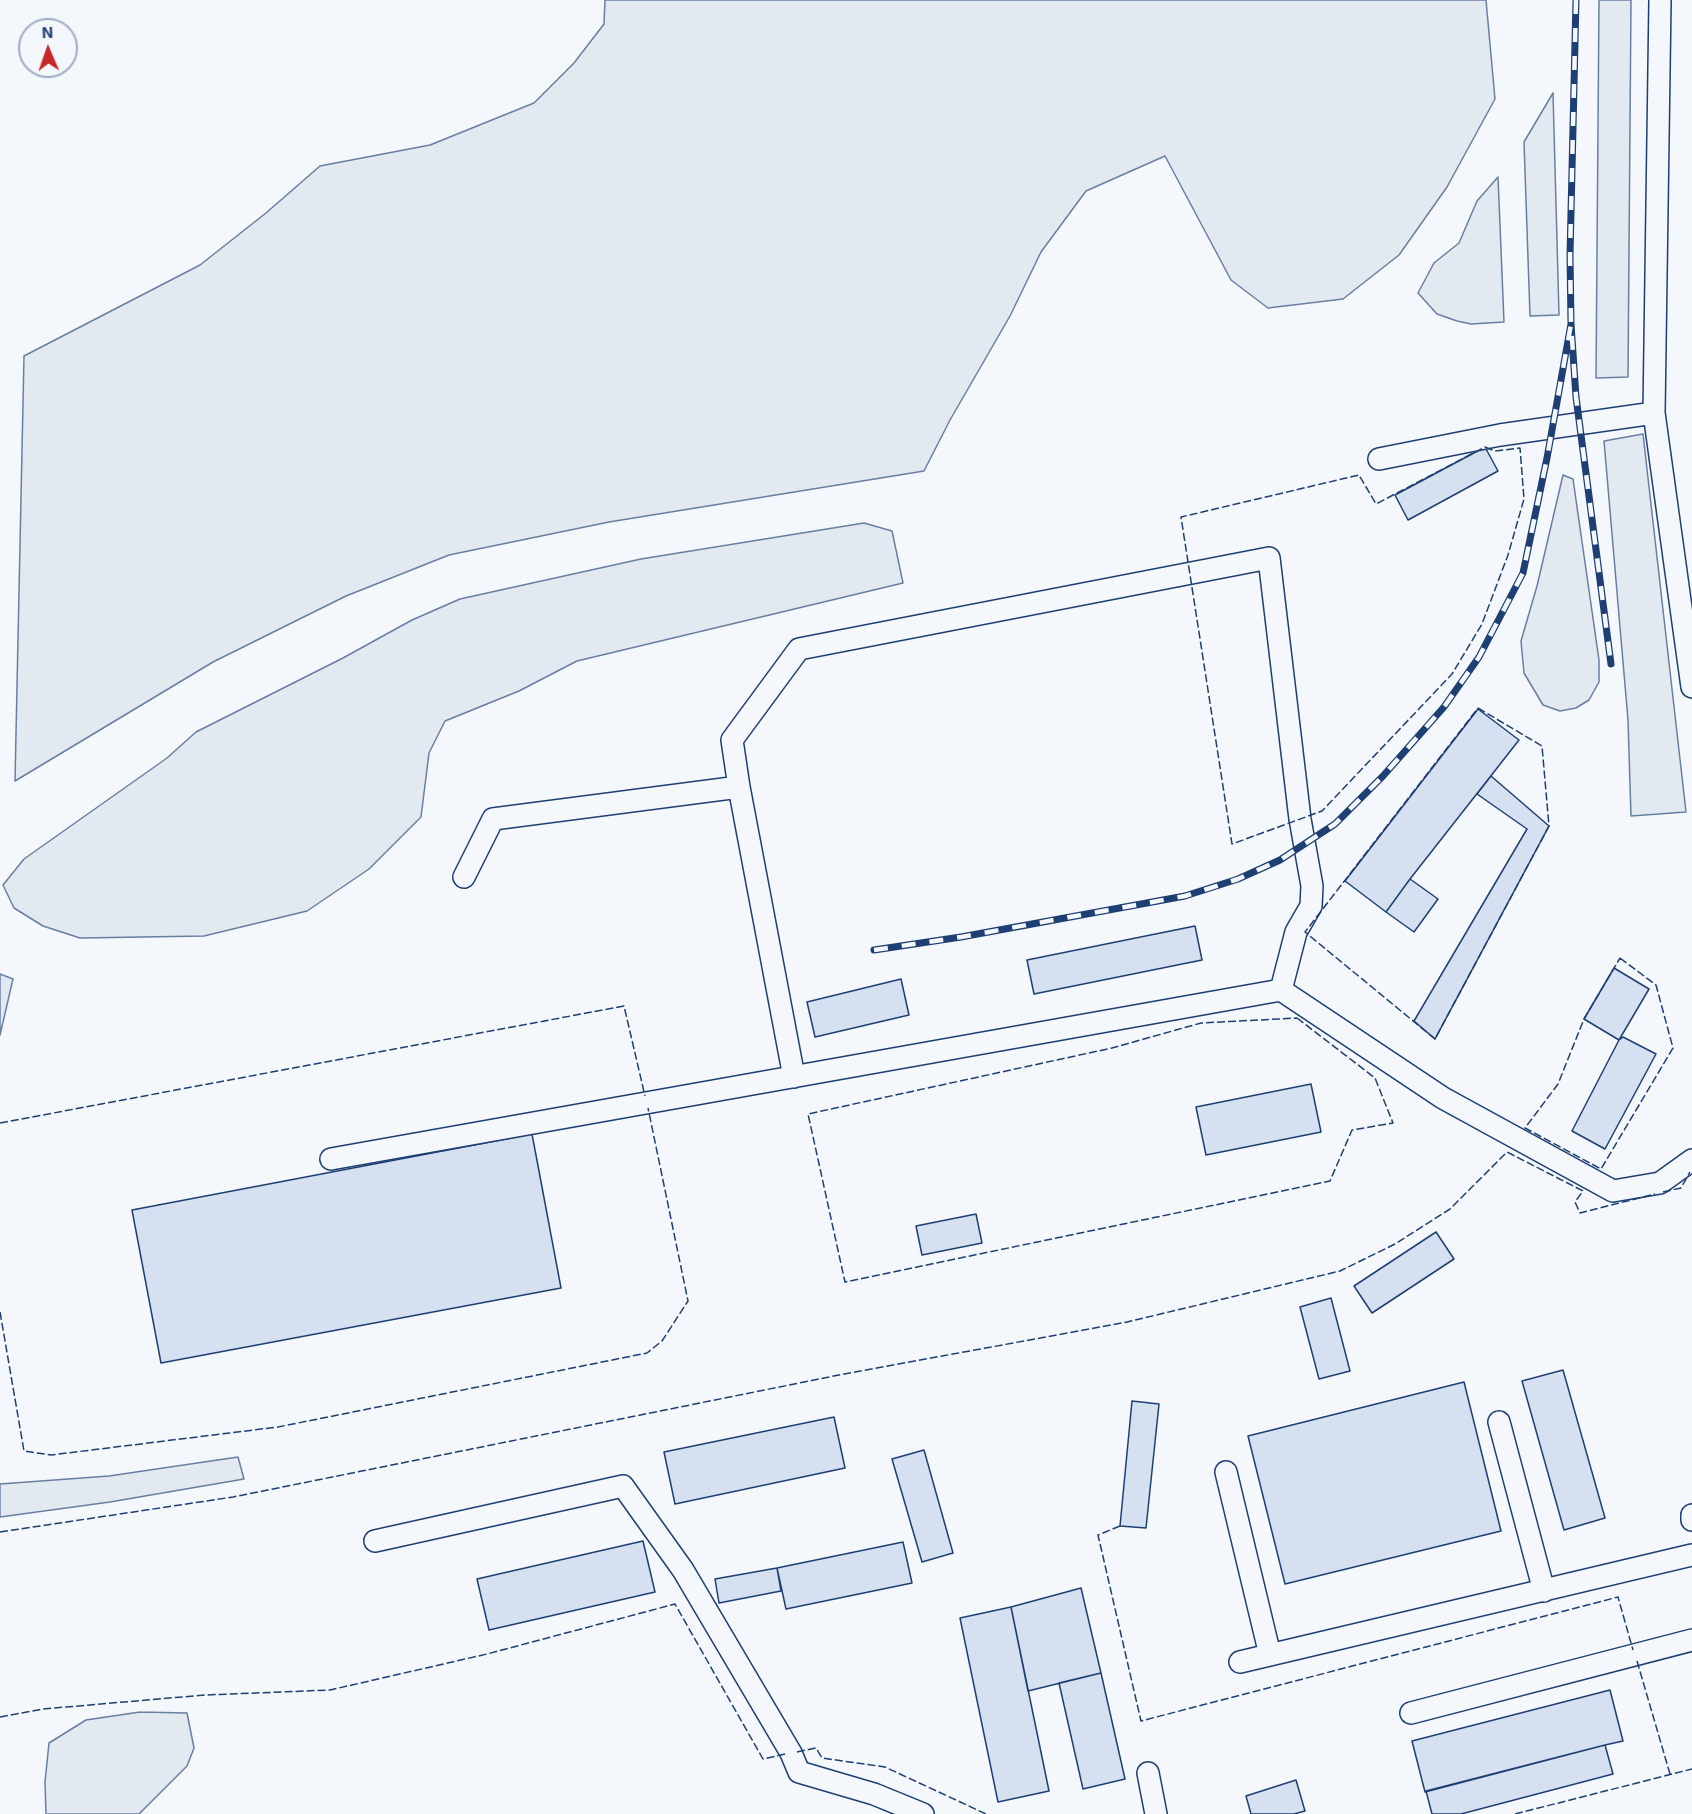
<!DOCTYPE html>
<html>
<head>
<meta charset="utf-8">
<style>
  body { margin:0 }
  #map { position:relative; width:1692px; height:1814px; overflow:hidden; background:#f4f7fb; font-family:"Exo 2",sans-serif }
  canvas { display:block }
  .north { position:absolute; left:18px; top:18px; width:60px; height:60px; box-sizing:border-box; background:#f4f7fb; border:2px solid #9eadc5; border-radius:50%; rotate:358deg; font-size:16px; font-weight:700; line-height:24px; text-align:center; color:#1d3f73 }
  .north::after { content:''; display:block; margin:auto; width:21px; height:27px; background:#c62828; clip-path:polygon(50% 0,100% 100%,50% 72%,0 100%) }
</style>
</head>
<body>
<div id="map">
<canvas width="1692" height="1814"></canvas>
<div class="north">N</div>
</div>
<script>
const ctx = document.querySelector('canvas').getContext('2d');
ctx.lineJoin = 'round';
function fillPath(path, color) { ctx.fillStyle = color; ctx.fill(path, 'evenodd'); }
const poly = rows => new Path2D(rows.map(r => 'M' + r).join(''));
function strokePath(path, color, width, dash) { ctx.strokeStyle = color; ctx.lineWidth = width; ctx.lineCap = dash ? 'butt' : 'round'; ctx.setLineDash(dash || []); ctx.stroke(path); }
const green = poly([
  [605,0,1486,0,1495,99,1447,187,1399,255,1343,299,1268,308,1231,280,1165,156,1086,191,1041,252,1010,316,950,420,924,471,609,522,449,555,346,596,213,662,15,781,24,356,200,265,266,213,320,166,430,145,534,103,574,63,604,24,605,0],
  [1599,0,1631,0,1628,377,1596,378,1599,0],
  [1553,93,1559,315,1530,316,1524,142,1553,93],
  [1498,177,1504,322,1471,324,1457,321,1437,314,1418,293,1434,263,1459,243,1477,201,1498,177],
  [1643,434,1686,812,1631,816,1628,720,1604,441,1643,434],
  [1563,475,1573,479,1599,660,1599,682,1589,700,1576,708,1560,711,1543,705,1524,673,1521,641,1537,586,1563,475],
  [864,523,892,531,903,583,577,661,519,691,445,721,429,753,421,817,369,869,307,911,204,936,80,938,43,926,14,908,3,885,24,859,167,758,196,732,343,658,412,620,460,599,641,559,864,523],
  [0,974,13,979,0,1035,0,974],
  [238,1457,244,1479,110,1502,0,1517,0,1484,109,1476,238,1457],
  [140,1712,187,1713,194,1748,187,1766,139,1814,46,1814,45,1782,49,1743,86,1720,140,1712]
]);
const building = poly([
  [1485,447,1498,471,1408,520,1395,495,1485,447],
  [1478,709,1519,740,1410,879,1386,912,1345,881,1478,709],
  [1491,776,1549,826,1435,1039,1414,1021,1527,829,1477,794,1491,776],
  [1410,879,1438,899,1414,932,1386,912,1410,879],
  [1195,926,1202,960,1034,994,1027,960,1195,926],
  [1614,968,1649,989,1619,1040,1584,1019,1614,968],
  [901,979,909,1015,815,1037,807,1002,901,979],
  [1623,1037,1656,1054,1605,1149,1572,1131,1619,1040,1623,1037],
  [1311,1084,1321,1132,1206,1155,1196,1107,1311,1084],
  [532,1134,561,1288,161,1363,132,1210,532,1134],
  [976,1214,982,1243,922,1255,916,1226,976,1214],
  [1436,1232,1454,1259,1372,1313,1354,1286,1436,1232],
  [1331,1298,1350,1371,1319,1379,1300,1307,1331,1298],
  [1563,1370,1605,1518,1564,1530,1522,1381,1563,1370],
  [1464,1382,1501,1531,1285,1584,1248,1436,1464,1382],
  [1132,1401,1159,1404,1146,1528,1120,1526,1132,1401],
  [834,1417,845,1468,675,1504,664,1452,834,1417],
  [924,1450,953,1553,922,1562,892,1459,924,1450],
  [643,1541,655,1592,489,1630,477,1579,643,1541],
  [903,1542,912,1583,786,1609,777,1568,903,1542],
  [777,1568,781,1591,719,1603,715,1579,777,1568],
  [1081,1588,1101,1673,1028,1691,1011,1607,1081,1588],
  [1011,1607,1049,1791,998,1802,960,1618,1011,1607],
  [1101,1673,1125,1779,1083,1789,1059,1683,1101,1673],
  [1610,1690,1623,1741,1605,1745,1425,1792,1412,1741,1610,1690],
  [1605,1745,1613,1774,1461,1814,1432,1814,1426,1791,1605,1745],
  [1296,1780,1305,1811,1294,1814,1251,1814,1246,1796,1296,1780]
]);
const minor = poly([
  [1660,0,1654,413,1692,687],
  [1379,459,1500,435,1654,413],
  [464,877,493,819,739,787],
  [794,1077,739,787,732,740,799,649,1269,558,1300,819,1312,886,1311,906,1296,932,1281,990],
  [331,1159,1281,990,1443,1098,1613,1191,1660,1183,1692,1160],
  [1499,1422,1544,1591],
  [1226,1472,1270,1655],
  [1692,1515,1692,1520],
  [375,1541,623,1486,683,1570,791,1753,799,1772,874,1794,923,1814],
  [1240,1662,1692,1555],
  [1411,1713,1692,1640],
  [1148,1773,1156,1814]
]);
const rail = poly([
  [1576,0,1570,255,1571,324,1576,397,1611,664],
  [874,950,961,937,1185,896,1238,879,1280,860,1335,824,1383,776,1444,707,1479,657,1523,573,1547,458,1571,324]
]);
const fence = poly([
  [1485,447,1495,451,1520,448,1524,499,1508,555,1482,624,1452,674,1322,811,1232,844,1181,517,1359,475,1376,504,1485,447],
  [1478,708,1542,746,1549,826,1435,1039,1305,932,1478,708],
  [1620,958,1656,985,1673,1048,1601,1169,1525,1128,1558,1084,1584,1019,1620,958],
  [1297,1018,1375,1078,1393,1123,1352,1130,1330,1181,845,1282,808,1114,1112,1048,1201,1023,1297,1018],
  [0,1123,624,1006,645,1096],
  [1663,1192,1681,1188,1690,1172],
  [0,1312,24,1451,51,1455,278,1427,647,1353,662,1341,688,1301,648,1108],
  [1120,1526,1098,1535,1141,1721,1618,1597,1633,1650],
  [0,1532,233,1497,839,1375,1127,1322,1340,1271,1395,1244,1450,1209,1507,1152,1583,1191,1575,1202,1580,1213,1655,1194],
  [1637,1661,1670,1774],
  [0,1717,43,1709,205,1695,330,1690,487,1654,675,1604,763,1759,785,1754],
  [797,1752,816,1748,822,1758,885,1767,986,1814],
  [1515,1814,1692,1769]
]);
fillPath(green, '#e3e9f0');
strokePath(green, '#687fa3', 1.5);
fillPath(building, '#d5e0f0');
strokePath(building, '#1d3f73', 1.5);
strokePath(minor, '#1d3f73', 24);
strokePath(minor, '#f4f7fb', 21);
strokePath(rail, '#1d3f73', 7);
strokePath(rail, '#f4f7fb', 4.5, [14]);
strokePath(fence, '#1d3f73', 1.5, [8, 3]);
</script>
</body>
</html>
